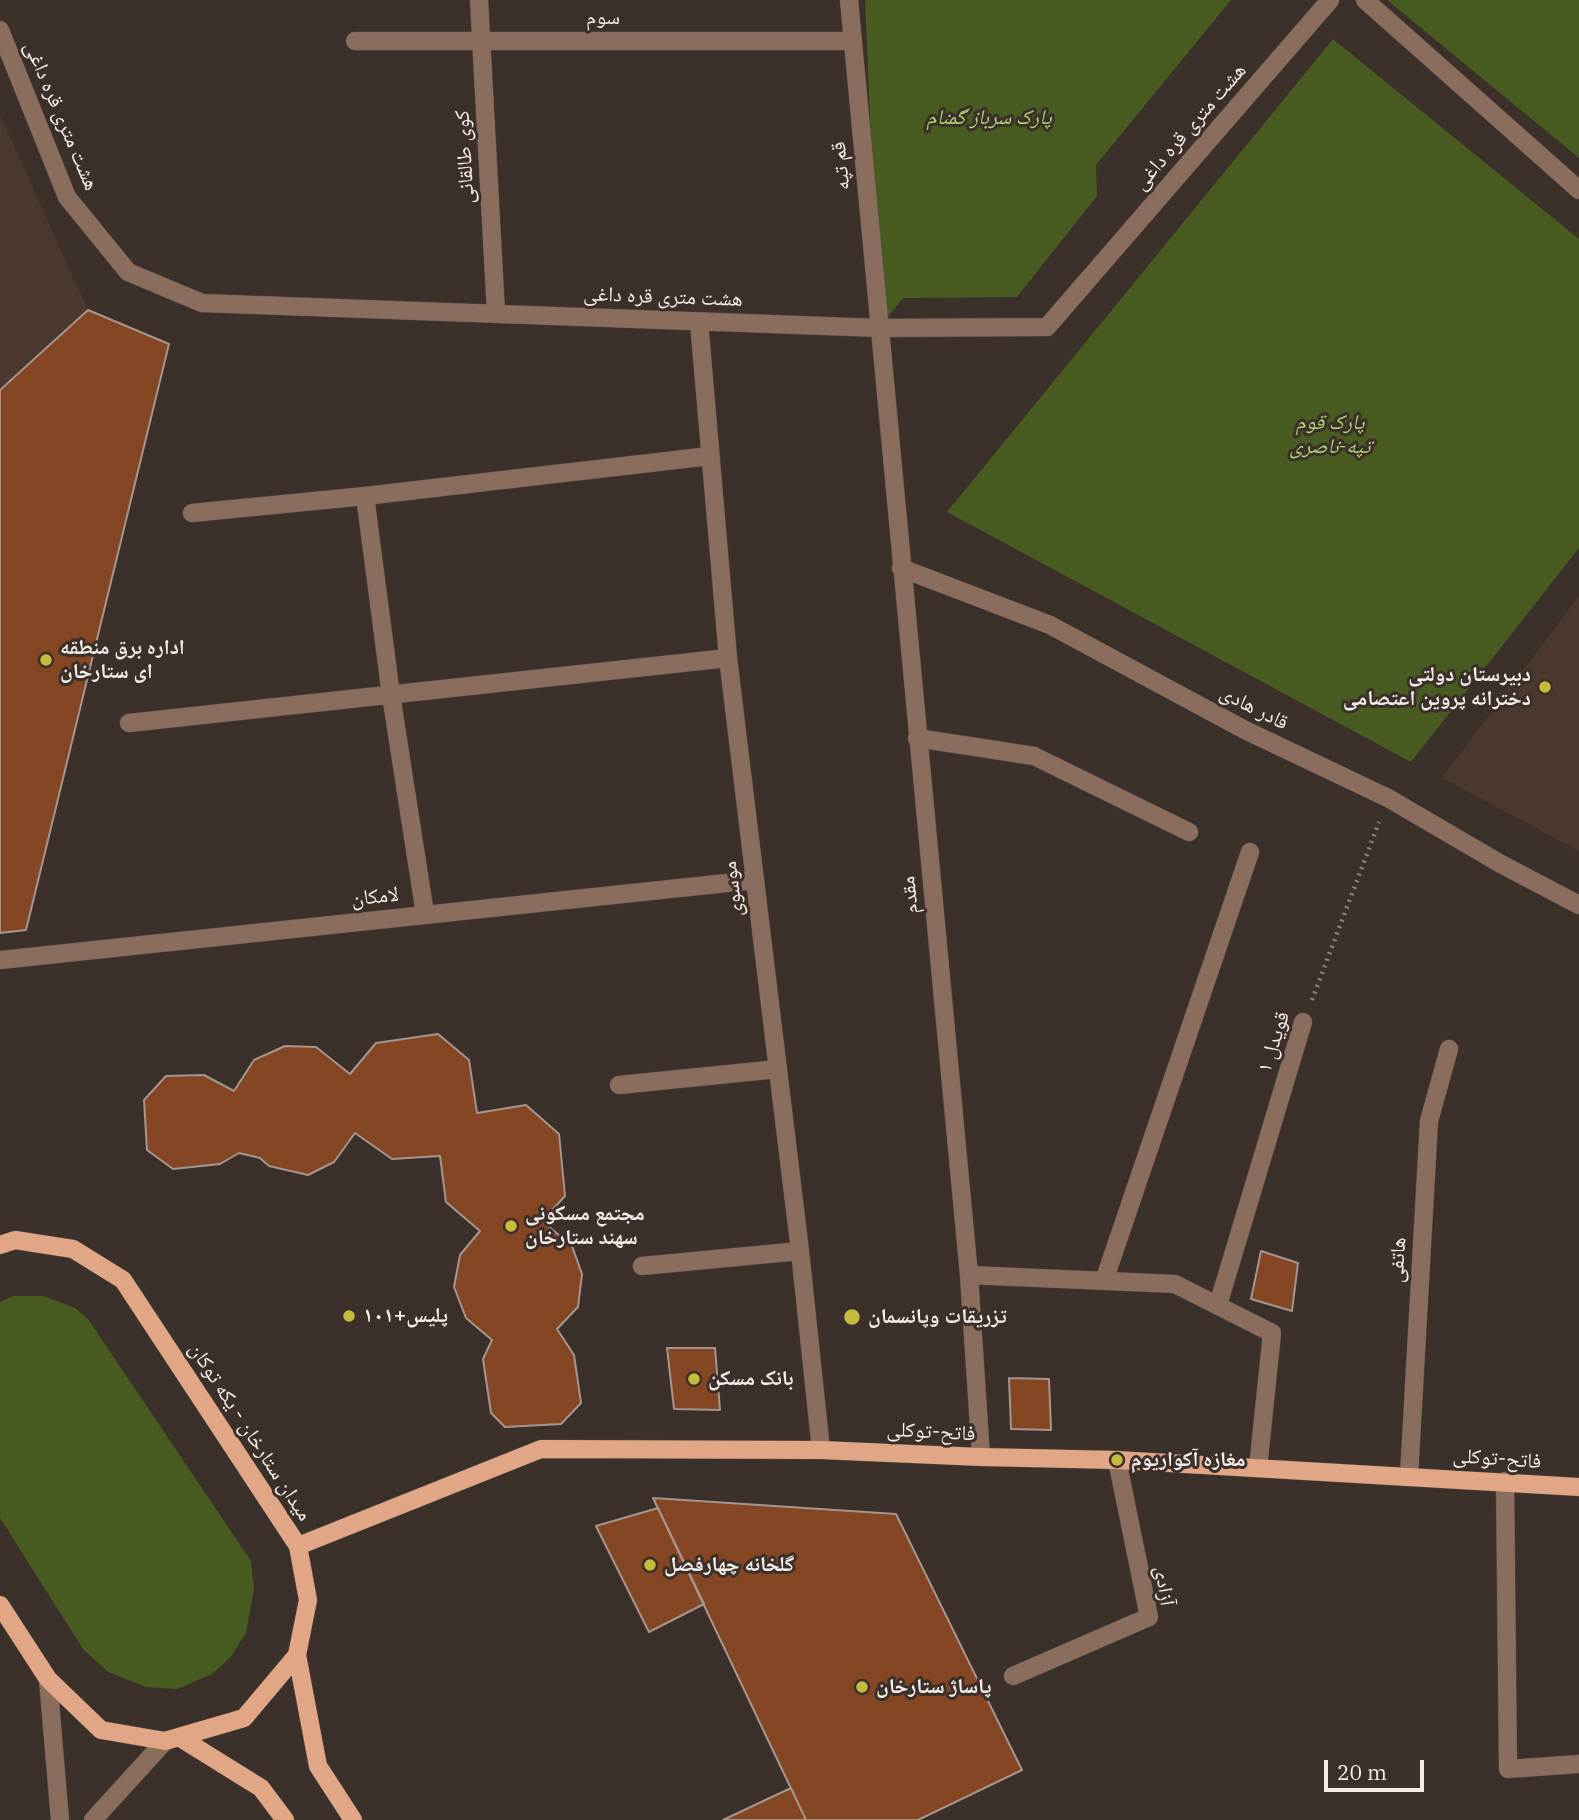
<!DOCTYPE html>
<html>
<head>
<meta charset="utf-8">
<style>
  body { margin:0 }
  #map { position:relative; width:1579px; height:1820px; overflow:hidden; background:#3c302a; font-family:"IBM Plex Serif",serif }
  canvas { display:block }
  .scale { position:absolute; left:1324px; top:1760px; width:100px; height:32px; box-sizing:border-box; border:4px solid #f6ede9; border-top:0; padding-left:9px; font-size:21px; line-height:24px; white-space:nowrap; color:#f6ede9; -webkit-text-stroke:5px #3c302a; paint-order:stroke }
</style>
</head>
<body>
<div id="map">
<canvas width="1579" height="1820"></canvas>
<div class="scale">20 m</div>
</div>
<script>
const ctx = document.querySelector('canvas').getContext('2d');
ctx.lineJoin = 'round';
function fillPath(path, color) { ctx.fillStyle = color; ctx.fill(path, 'evenodd'); }
const poly = rows => new Path2D(rows.map(r => 'M' + r).join(''));
function strokePath(path, color, width, dash) { ctx.strokeStyle = color; ctx.lineWidth = width; ctx.lineCap = dash ? 'butt' : 'round'; ctx.setLineDash(dash || []); ctx.stroke(path); }
function drawText(font, color, halo, rows, align = 'center') {
  ctx.font = font + ' "IBM Plex Serif","Noto Naskh Arabic",serif'; ctx.lineWidth = 6; ctx.setLineDash([]); ctx.textBaseline = 'middle'; ctx.strokeStyle = halo; ctx.fillStyle = color; for (const [text, x, y, turn = 0] of rows) {
    ctx.save(); ctx.translate(x, y); ctx.rotate((+turn || 0) * Math.PI / 180); ctx.textAlign = isNaN(turn) ? turn : align; if (halo) ctx.strokeText(text, 0, 0); ctx.fillText(text, 0, 0); ctx.restore();
  }
}
const built = poly([
  [0,115,88,310,0,390],
  [1579,596,1579,851,1442,778]
]);
const green = poly([
  [865,0,1231,0,1096,165,1097,196,1017,297,903,298,879,328],
  [1387,0,1579,0,1579,158],
  [1333,39,1579,239,1579,548,1411,762,947,512],
  [13,1296,43,1296,75,1308,88,1319,251,1561,254,1589,246,1633,230,1658,212,1674,177,1689,146,1687,108,1672,83,1649,0,1518,0,1302]
]);
const building = poly([
  [88,310,169,344,26,930,0,933,0,390,88,310],
  [438,1034,469,1060,477,1113,526,1105,559,1134,565,1196,542,1221,572,1246,582,1274,578,1307,557,1329,574,1355,581,1403,561,1424,505,1427,491,1413,483,1359,492,1340,466,1318,454,1287,460,1255,480,1231,446,1202,440,1156,392,1159,355,1133,334,1162,308,1175,269,1166,260,1158,239,1153,220,1164,173,1169,147,1150,144,1100,166,1076,204,1075,234,1091,254,1060,285,1046,316,1047,350,1074,376,1043,438,1034],
  [1261,1251,1298,1263,1292,1311,1251,1299,1261,1251],
  [667,1348,715,1348,720,1410,674,1409,667,1348],
  [1009,1378,1049,1379,1051,1430,1011,1429,1009,1378],
  [653,1498,896,1514,1022,1770,918,1820,806,1820,653,1498],
  [658,1508,704,1604,649,1632,596,1526,658,1508],
  [791,1788,806,1820,723,1820,791,1788]
]);
const path = poly([
  [1312,1000,1379,822]
]);
const minor = poly([
  [479,0,496,313],
  [849,0,969,1275,981,1457],
  [1365,0,1579,190],
  [0,30,67,197,128,272,202,303,879,328,1047,327,1330,0],
  [355,41,852,41],
  [699,322,728,658,800,1251,821,1450],
  [365,496,391,695,425,914],
  [192,513,365,496,710,456],
  [901,568,1050,625,1245,730,1388,798,1501,864,1579,905],
  [129,723,728,658],
  [917,738,1034,756,1189,832],
  [0,960,755,880],
  [619,1085,778,1069],
  [642,1266,800,1251],
  [969,1275,1175,1284,1272,1333,1258,1468],
  [1104,1281,1250,852],
  [1218,1305,1303,1022],
  [1409,1476,1429,1121,1449,1049],
  [1505,1481,1508,1769,1579,1764],
  [1013,1676,1149,1617,1117,1460],
  [48,1679,60,1820],
  [93,1820,165,1741]
]);
const major = poly([
  [0,1245,15,1240,73,1249,123,1280,298,1546,308,1600,297,1655,244,1718,165,1741,101,1730,48,1679,0,1605],
  [298,1546,541,1449,821,1450,981,1457,1117,1460,1579,1487],
  [297,1655,318,1766,353,1820],
  [179,1737,261,1788,285,1820]
]);
const markers = [
  [46,660,7,"#c6bc3c"],
  [1545,687,7,"#c6bc3c"],
  [511,1226,7,"#c6bc3c"],
  [349,1316,7,"#c6bc3c"],
  [852,1317,9,"#c6bc3c"],
  [694,1379,7,"#c6bc3c"],
  [1117,1460,7,"#c6bc3c"],
  [650,1565,7,"#c6bc3c"],
  [862,1687,7,"#c6bc3c"]
];
const streetNames = [
  ["سوم",603,18],
  ["هشت متری قره داغی",61,116,67],
  ["هشت متری قره داغی",1190,127,-49],
  ["کوی طالقانی",465,157,-93],
  ["قم تپه",841,166,-96],
  ["هشت متری قره داغی",663,297,2],
  ["قادر هادی",1254,708,27],
  ["موسوی",733,889,-97],
  ["مقدم",910,895,-96],
  ["لامکان",375,897,-6],
  ["قویدل ۱",1274,1042,-72],
  ["هاتفی",1398,1260,-87],
  ["میدان ستارخان - یکه توکان",250,1432,57],
  ["فاتح-توکلی",931,1432,3],
  ["فاتح-توکلی",1497,1459,4],
  ["آزادی",1164,1586,82]
];
const parkNames = [
  ["پارک سرباز گمنام",989,118],
  ["پارک قوم",1330,423],
  ["تپه-ناصری",1330,447]
];
const poiNames = [
  ["اداره برق منطقه",60,648],
  ["ای ستارخان",60,672],
  ["دبیرستان دولتی",1531,675,"right"],
  ["دخترانه پروین اعتصامی",1531,699,"right"],
  ["مجتمع مسکونی",525,1214],
  ["سهند ستارخان",525,1238],
  ["پلیس+۱۰۱",363,1316],
  ["تزریقات وپانسمان",868,1317],
  ["بانک مسکن",708,1379],
  ["مغازه آکواریوم",1131,1460],
  ["گلخانه چهارفصل",664,1565],
  ["پاساژ ستارخان",876,1687]
];
fillPath(built, '#4b382f');
fillPath(green, '#485b20');
fillPath(building, '#854624');
strokePath(building, '#a4958e', 2);
strokePath(minor, '#5a4e49', 19);
strokePath(major, '#5a4e49', 19);
strokePath(path, '#8d827d', 4.5, [2, 5]);
strokePath(minor, '#8a6d5d', 18);
strokePath(major, '#e1a685', 18);
for (const [x, y, r, color] of markers) { const dot = new Path2D(); dot.arc(x, y, r, 0, 2 * Math.PI); ctx.fillStyle = color; ctx.fill(dot); strokePath(dot, '#3c302a', 2.5); }
drawText('21px', '#f6ede9', '#3c302a', streetNames);
drawText('italic 21px', '#b3d474', '#3c302a', parkNames);
drawText('bold 21px', '#f6ede9', '#3c302a', poiNames, 'left');
</script>
</body>
</html>
